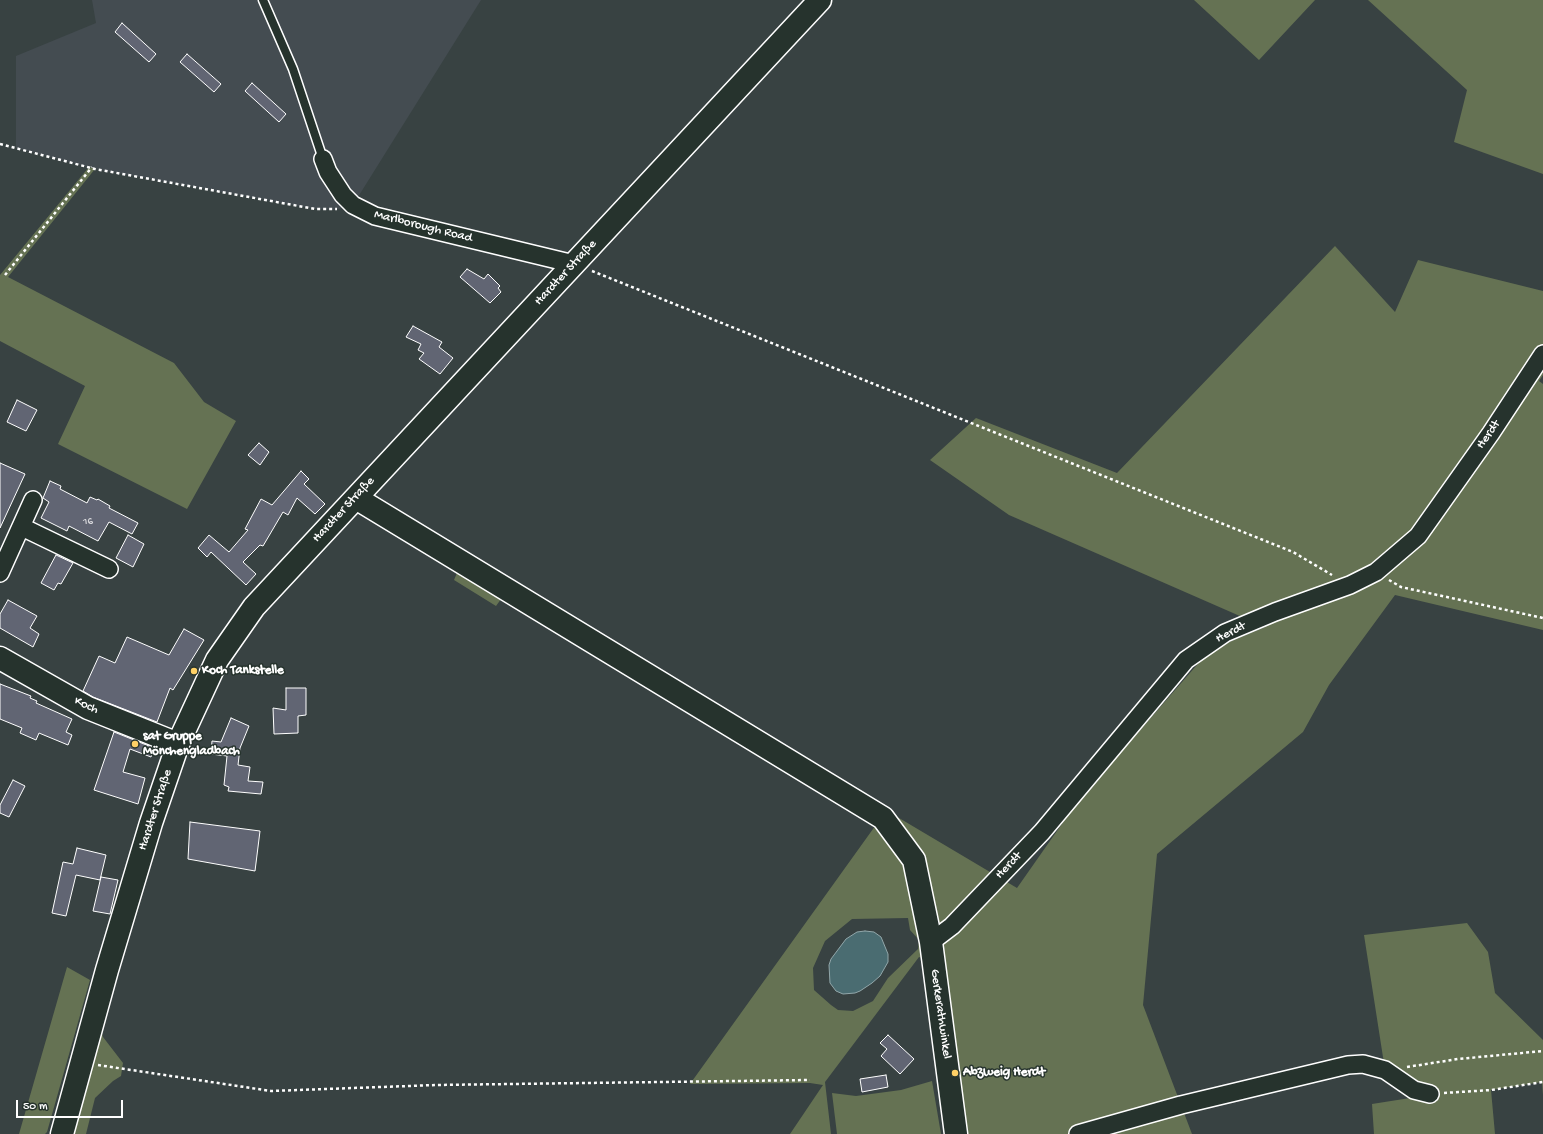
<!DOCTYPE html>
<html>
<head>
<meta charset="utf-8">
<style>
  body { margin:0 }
  #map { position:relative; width:1543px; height:1134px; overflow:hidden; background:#384242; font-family:"Gochi Hand",sans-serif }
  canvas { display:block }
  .scale { position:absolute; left:16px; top:1100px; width:107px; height:18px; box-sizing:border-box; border:2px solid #fff; border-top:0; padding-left:5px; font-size:12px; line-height:14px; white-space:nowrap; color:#fff; -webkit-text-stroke:3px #26332d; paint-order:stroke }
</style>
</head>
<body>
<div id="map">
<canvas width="1543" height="1134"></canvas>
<div class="scale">50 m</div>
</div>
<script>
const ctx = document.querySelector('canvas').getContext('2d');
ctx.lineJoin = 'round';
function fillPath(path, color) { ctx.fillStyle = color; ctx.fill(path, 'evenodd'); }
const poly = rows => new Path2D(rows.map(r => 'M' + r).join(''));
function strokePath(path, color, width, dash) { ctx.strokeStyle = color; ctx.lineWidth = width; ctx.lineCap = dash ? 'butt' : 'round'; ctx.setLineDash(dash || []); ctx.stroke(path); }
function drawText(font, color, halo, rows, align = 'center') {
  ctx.font = font + ' "Gochi Hand",sans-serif'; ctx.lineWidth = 3; ctx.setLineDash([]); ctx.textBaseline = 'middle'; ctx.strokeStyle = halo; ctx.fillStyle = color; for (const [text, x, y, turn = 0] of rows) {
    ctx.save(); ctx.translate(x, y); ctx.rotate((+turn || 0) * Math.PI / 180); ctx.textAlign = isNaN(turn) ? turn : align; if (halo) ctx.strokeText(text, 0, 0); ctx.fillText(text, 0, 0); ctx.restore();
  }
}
const built = poly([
  [92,0,481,0,353,205,335,210,315,209,95,169,16,148,16,56,96,23]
]);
const green = poly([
  [1194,0,1315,0,1259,60],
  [1368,0,1543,0,1543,174,1454,142,1467,90],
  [89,167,95,169,8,277,174,363,204,402,236,421,187,509,58,444,85,386,0,341,0,275],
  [1335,246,1395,312,1418,260,1543,291,1543,375,1539,381,1543,384,1543,630,1395,595,1329,685,1303,732,1157,854,1143,1005,1192,1134,946,1134,925,959,919,957,825,1082,831,1134,790,1134,823,1085,810,1083,690,1084,878,822,894,815,1017,888,1078,801,1210,650,1265,627,1009,515,930,460,976,418,1117,473],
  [908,918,910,930,919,940,918,949,888,978,873,1001,853,1011,838,1010,831,1005,814,990,813,968,825,941,852,919],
  [459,568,504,595,496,606,454,580],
  [1467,923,1488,952,1495,993,1543,1040,1543,1095,1542,1082,1491,1090,1495,1134,1374,1134,1372,1104,1429,1095,1385,1070,1364,935],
  [67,967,90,980,47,1132,45,1134,19,1134],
  [100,1028,103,1037,123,1063,121,1076,113,1081,95,1098,86,1134,70,1134],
  [932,1081,941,1134,837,1134,832,1093,856,1096,901,1090]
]);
const water = poly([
  [865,931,874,932,881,937,888,954,888,962,880,976,872,983,860,991,855,993,843,994,836,991,830,983,829,965,831,959,846,939,857,932,865,931]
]);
const building = poly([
  [122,23,156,54,149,62,115,32,122,23],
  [187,54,221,84,214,92,180,62,187,54],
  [252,83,286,114,279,122,245,91,252,83],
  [467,269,484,279,488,274,500,286,498,288,501,292,490,303,460,277,467,269],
  [413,326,442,342,439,347,453,358,440,374,419,359,424,353,418,350,421,344,406,337,413,326],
  [17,400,37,410,26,431,7,422,17,400],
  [259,443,269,452,260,465,248,455,259,443],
  [0,463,25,474,0,528,0,463],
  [301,471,309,479,304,484,325,504,315,514,297,498,288,515,283,512,263,546,260,545,243,562,256,574,246,585,211,552,207,557,198,548,209,535,229,552,248,530,245,529,261,499,272,505,301,471],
  [50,481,61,486,60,489,87,503,90,497,97,500,98,499,110,506,109,508,138,523,132,534,109,522,98,541,69,526,67,531,41,518,49,502,43,498,50,481],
  [128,535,144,544,133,567,116,558,128,535],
  [56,555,73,563,61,584,58,583,54,590,41,583,56,555],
  [8,600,37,616,30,628,39,634,33,647,0,628,0,614,8,600],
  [184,629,204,640,173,690,170,688,157,722,93,697,83,691,99,656,115,663,127,637,169,655,184,629],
  [0,684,31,696,30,698,37,701,36,703,72,719,66,732,72,735,68,745,39,733,36,740,20,733,22,728,0,719,0,684],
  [286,688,306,688,306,715,298,716,298,733,274,734,273,708,286,710,286,688],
  [231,718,249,726,240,748,238,765,250,767,248,781,263,782,261,794,228,791,229,787,224,785,227,756,211,754,212,741,221,742,231,718],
  [114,732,154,748,151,757,130,749,123,772,145,778,138,804,94,790,114,732],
  [13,780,25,786,9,817,0,813,0,805,13,780],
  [190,822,260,831,255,871,188,859,190,822],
  [77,848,106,855,100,880,76,875,66,916,52,913,63,862,73,864,77,848],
  [101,877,118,880,110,914,93,911,101,877],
  [888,1035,914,1059,900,1074,881,1056,887,1049,880,1043,888,1035],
  [886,1075,888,1087,862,1092,860,1079,886,1075]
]);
const path = poly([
  [0,144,95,169,315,209,337,209],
  [592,271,1293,552,1332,575],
  [5,275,92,167],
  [1389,580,1401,587,1543,618],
  [98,1065,271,1091,436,1085,810,1080],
  [1407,1067,1458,1059,1543,1051],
  [1444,1093,1491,1090,1543,1082]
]);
const lane = poly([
  [263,0,293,69,323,159]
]);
const street = poly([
  [323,159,328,172,343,195,353,205,375,216,574,264],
  [22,527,109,569],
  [0,573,33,500],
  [931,942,952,926,1042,832,1186,660,1225,633,1275,612,1350,585,1376,572,1418,536,1491,433,1543,354],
  [1078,1134,1181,1105,1348,1065,1363,1064,1385,1070,1414,1090,1430,1094]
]);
const secondary = poly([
  [356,498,883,818,914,860,931,942,956,1134],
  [0,658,88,708,178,744],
  [62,1134,107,970,151,823,178,744,217,660,254,607,820,0]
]);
const markers = [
  [194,671,4,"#ffd166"],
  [135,744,4,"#ffd166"],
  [955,1073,4,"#ffd166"]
];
const numberNames = [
  ["16",88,522]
];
const streetNames = [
  ["Marlborough Road",423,227,14],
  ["Hardter Straße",566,273,-47],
  ["Herdt",1489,435,-55],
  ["Hardter Straße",344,510,-47],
  ["Herdt",1231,633,-27],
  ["Koch",86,706,25],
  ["Hardter Straße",156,810,-72],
  ["Herdt",1009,866,-46],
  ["Gerkerathwinkel",940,1014,82]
];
const poiNames = [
  ["Koch Tankstelle",202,671],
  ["sat Gruppe",143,737],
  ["Mönchengladbach",143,752],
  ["Abzweig Herdt",963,1073]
];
fillPath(built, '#444c51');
fillPath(green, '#657253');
fillPath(water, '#4a6c71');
strokePath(water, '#92a7aa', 1);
fillPath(building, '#616573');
strokePath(building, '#fff', 1);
strokePath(lane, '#fff', 11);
strokePath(street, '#fff', 20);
strokePath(secondary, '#fff', 25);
strokePath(path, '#fff', 2.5, [3, 3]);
strokePath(lane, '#26332d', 8);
strokePath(street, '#26332d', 17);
strokePath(secondary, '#26332d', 22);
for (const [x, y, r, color] of markers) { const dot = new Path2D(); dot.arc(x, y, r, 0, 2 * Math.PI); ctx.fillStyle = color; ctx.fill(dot); strokePath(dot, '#26332d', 1.5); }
drawText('11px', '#d8d8dc', null, numberNames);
drawText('13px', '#fff', '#26332d', streetNames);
drawText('bold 13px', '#fff', '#26332d', poiNames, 'left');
</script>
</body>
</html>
